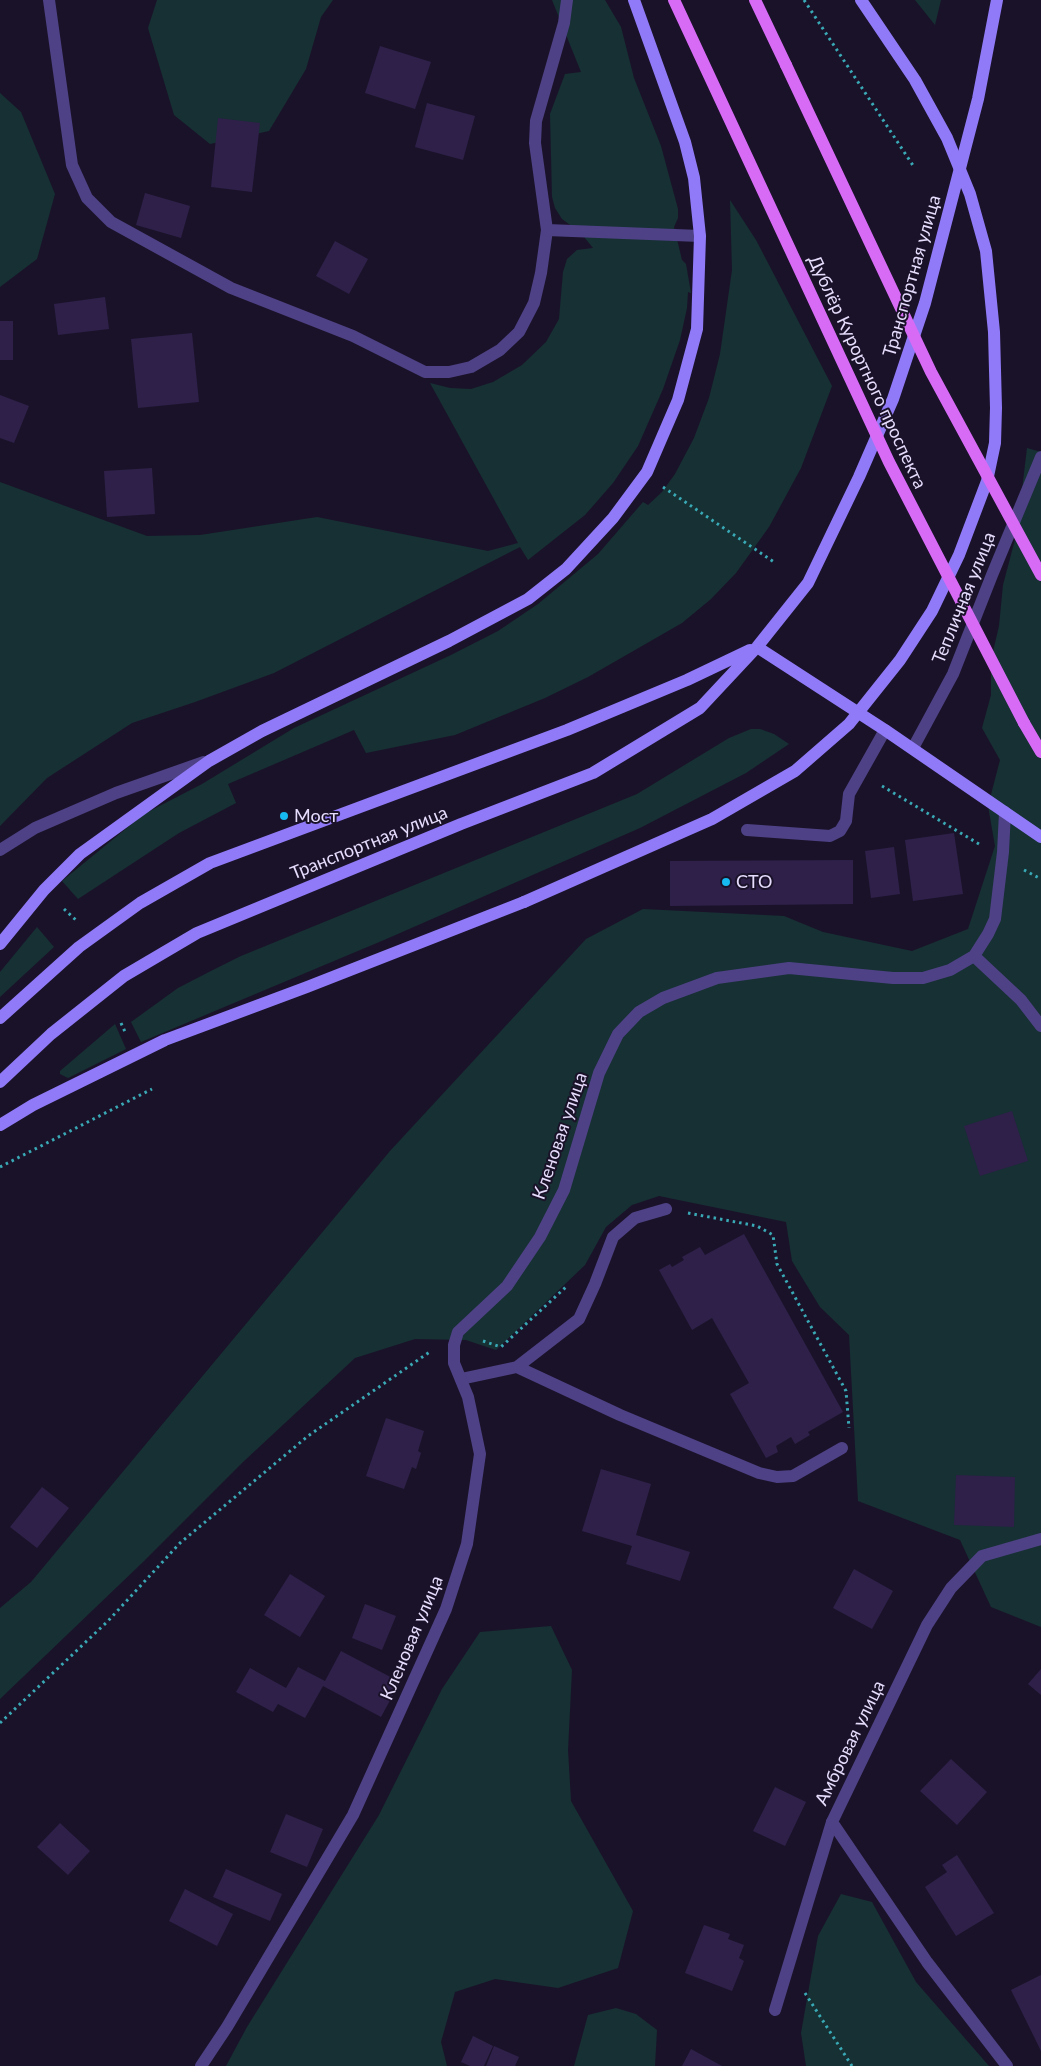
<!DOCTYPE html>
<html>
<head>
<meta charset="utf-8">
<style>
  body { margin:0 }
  canvas { display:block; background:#1a1229 }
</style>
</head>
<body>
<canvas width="1041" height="2066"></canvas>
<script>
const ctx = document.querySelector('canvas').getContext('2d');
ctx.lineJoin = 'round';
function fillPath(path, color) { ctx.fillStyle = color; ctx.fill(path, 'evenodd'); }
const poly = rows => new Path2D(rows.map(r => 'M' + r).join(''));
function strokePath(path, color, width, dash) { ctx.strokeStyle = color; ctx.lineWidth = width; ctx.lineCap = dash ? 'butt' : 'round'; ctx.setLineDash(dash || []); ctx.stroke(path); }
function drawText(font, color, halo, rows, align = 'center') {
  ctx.font = font + ' Lato,sans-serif'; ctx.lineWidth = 4; ctx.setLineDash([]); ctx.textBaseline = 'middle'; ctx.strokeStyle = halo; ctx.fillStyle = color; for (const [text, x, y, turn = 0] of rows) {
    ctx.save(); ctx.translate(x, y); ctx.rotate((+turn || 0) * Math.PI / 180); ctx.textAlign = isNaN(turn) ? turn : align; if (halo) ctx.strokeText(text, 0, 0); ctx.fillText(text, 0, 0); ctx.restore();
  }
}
const green = poly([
  [157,0,333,0,321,17,306,69,269,131,210,144,174,115,148,28],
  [552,0,605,0,621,27,634,78,661,146,678,209,678,218,674,227,682,260,686,264,691,293,688,292,687,308,680,340,663,389,638,446,613,483,585,515,528,560,520,547,274,673,195,702,132,723,47,778,0,826,0,482,147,536,200,535,317,517,488,551,518,543,430,383,450,388,471,389,493,382,522,365,546,342,559,319,563,272,567,259,577,250,593,248,580,232,562,219,555,208,552,197,550,114,565,74,581,72],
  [915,0,941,0,935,25],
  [0,93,21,112,55,194,37,259,0,287],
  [730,200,756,240,832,386,801,468,769,527,736,573,711,599,682,623,588,677,545,698,455,735,366,753,354,730,228,784,236,803,179,833,78,899,62,881,144,814,202,784,294,728,451,655,498,631,538,604,598,554,643,502,648,505,662,492,675,474,694,438,709,398,720,354,732,270],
  [1027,448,1041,452,1041,1627,991,1607,960,1540,858,1501,849,1335,820,1307,792,1261,786,1222,659,1196,632,1205,606,1227,585,1265,496,1350,466,1340,415,1339,355,1358,243,1462,143,1562,0,1699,0,1608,31,1582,390,1151,586,939,643,909,784,916,823,932,912,951,968,929,995,846,988,806,1000,760,982,728,991,695,991,660,999,626,1003,585,1017,532],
  [751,729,760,729,774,734,789,744,746,773,640,828,384,940,141,1042,131,1022,178,988,207,973,241,956,637,794,729,738],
  [37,927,54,947,0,997,0,972],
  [115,1024,126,1049,68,1078,60,1074,60,1071],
  [551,1626,572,1670,568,1750,571,1801,633,1911,618,1968,558,1988,495,1979,455,1992,441,2042,447,2066,226,2066,247,2027,379,1815,442,1689,480,1632],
  [841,1894,872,1902,916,1982,989,2066,806,2066,801,2033,818,1936],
  [616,2008,636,2014,657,2030,655,2066,574,2066,588,2015]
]);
const building = poly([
  [380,46,431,62,415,109,365,93],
  [427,103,475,116,463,160,415,147],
  [218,118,260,123,252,192,211,187],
  [145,193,190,206,181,238,136,225],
  [335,241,368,259,349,294,316,276],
  [105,297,109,329,58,335,54,304],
  [0,321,13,321,13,360,0,360],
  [192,333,199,402,138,408,131,339],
  [0,395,29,406,14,443,0,438],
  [152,468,155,514,107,517,104,471],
  [954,833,963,894,913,901,905,840],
  [894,847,900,894,871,898,865,851],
  [853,860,853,904,670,906,670,861],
  [1012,1111,1028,1161,980,1176,964,1126],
  [744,1234,843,1412,808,1432,810,1435,795,1444,791,1437,776,1446,778,1452,766,1458,730,1394,749,1383,712,1318,692,1330,659,1270,670,1264,672,1267,684,1260,682,1257,700,1247,705,1255],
  [386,1418,424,1431,418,1451,421,1453,416,1469,412,1467,404,1489,366,1476],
  [601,1469,651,1484,636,1535,690,1552,680,1581,626,1564,632,1546,582,1531],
  [956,1475,1015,1477,1014,1527,954,1525],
  [42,1487,69,1508,37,1548,10,1527],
  [854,1569,893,1591,872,1629,833,1608],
  [290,1574,325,1596,300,1637,264,1615],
  [365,1604,396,1616,382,1650,352,1638],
  [341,1651,400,1682,381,1717,323,1686,305,1718,278,1704,273,1712,236,1692,250,1668,286,1688,298,1667,325,1681],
  [1041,1669,1041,1695,1028,1684],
  [951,1759,987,1792,957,1825,920,1791],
  [775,1787,806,1802,785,1846,753,1831],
  [286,1814,323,1829,307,1867,270,1852],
  [60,1823,90,1851,68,1875,37,1847],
  [957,1855,994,1913,956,1936,925,1887,947,1872,942,1865],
  [226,1869,282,1894,270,1921,213,1897],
  [185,1889,233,1914,217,1946,169,1921],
  [704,1925,730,1934,728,1939,744,1945,739,1958,744,1961,732,1991,685,1973],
  [1041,1975,1041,2051,1011,1990],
  [473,2036,493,2046,484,2066,470,2066,461,2062],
  [494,2046,519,2057,515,2066,486,2066],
  [691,2049,722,2066,682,2066]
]);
const path = poly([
  [804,0,914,167],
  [663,487,774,562],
  [882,786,979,844],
  [1024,870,1041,879],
  [64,909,77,921],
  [121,1023,126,1034],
  [0,1167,152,1089],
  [688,1213,757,1226,773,1235,777,1264,846,1391,849,1428],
  [483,1341,501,1347,567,1286],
  [0,1723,108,1621,180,1543,308,1436,431,1351],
  [805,1993,852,2066]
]);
const service = poly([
  [49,0,72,165,87,198,111,222,231,288,353,336,425,372,449,372,471,367,500,350,519,332,534,303,541,273,547,230],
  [747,830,830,836,840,831,846,821,849,794,885,730],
  [517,1367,620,1415,759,1473,777,1477,793,1476,842,1448],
  [461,1379,517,1367,579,1319,595,1284,613,1237,635,1218,666,1209],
  [775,2010,832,1822]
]);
const minor = poly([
  [567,0,564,23,536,121,535,143,547,230,700,236],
  [0,850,35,828,116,793,204,762],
  [974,956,1021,1000,1041,1026],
  [201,2066,227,2027,353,1815,446,1609,467,1544,480,1454,468,1397,454,1363,454,1345,458,1332,507,1286,540,1237,564,1190,599,1073,618,1034,639,1012,663,998,717,978,789,968,893,978,923,978,950,970,974,956,988,934,995,919,1003,852,1005,812],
  [1007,2066,927,1962,832,1822,927,1625,951,1588,982,1556,1041,1539]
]);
const tertiary = poly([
  [913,748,953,674,992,575,1041,457]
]);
const secondary = poly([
  [757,647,885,730,1041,837],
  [0,944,44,890,80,854,209,761,262,731,449,641,528,599,566,569,613,518,647,472,678,400,697,329,700,236,694,178,685,142,634,0],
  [0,1018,79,947,140,903,210,863,567,730,687,680,750,650],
  [0,1082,51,1034,124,976,197,933,461,824,593,773,700,708,757,647,808,583,859,477,893,399,925,303,978,99,997,0],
  [0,1125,33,1105,165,1040,307,987,524,902]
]);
const primary = poly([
  [755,0,786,65],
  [1024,723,1041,752]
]);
const secondaryBridge = poly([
  [524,902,712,819,795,771,849,724,900,660,932,611,959,555,987,481,995,443,996,408,994,332,986,251,970,194,947,138,915,80,861,0]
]);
const primaryBridge = poly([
  [674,0,889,462,1024,723],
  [786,65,931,372,1041,575]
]);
const markers = [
  [284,816,5,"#16b9f0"],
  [726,882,5,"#16b9f0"]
];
const streetNames = [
  ["Транспортная улица",912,276,-74],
  ["Дублёр Курортного проспекта",867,372,65],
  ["Тепличная улица",964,598,-68],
  ["Транспортная улица",369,843,-22],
  ["Кленовая улица",560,1136,-71],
  ["Кленовая улица",412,1638,-67],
  ["Амбровая улица",850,1743,-64]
];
const poiNames = [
  ["Мост",294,816],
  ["СТО",736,882]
];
fillPath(green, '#163033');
fillPath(building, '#2e2049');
strokePath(path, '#39a9b5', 3, [2.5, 4]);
strokePath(service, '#4e4185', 12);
strokePath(minor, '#4e4185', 12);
strokePath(tertiary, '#4e4185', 12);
strokePath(secondary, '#907af7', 12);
strokePath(primary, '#d76bf6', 12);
strokePath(secondaryBridge, '#907af7', 12);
strokePath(primaryBridge, '#d76bf6', 12);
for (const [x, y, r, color] of markers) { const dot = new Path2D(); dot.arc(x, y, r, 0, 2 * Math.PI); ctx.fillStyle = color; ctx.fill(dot); strokePath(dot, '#1a1229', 2); }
drawText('18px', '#e6ddfd', '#1a1229', streetNames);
drawText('18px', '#e6ddfd', '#1a1229', poiNames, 'left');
</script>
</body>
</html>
